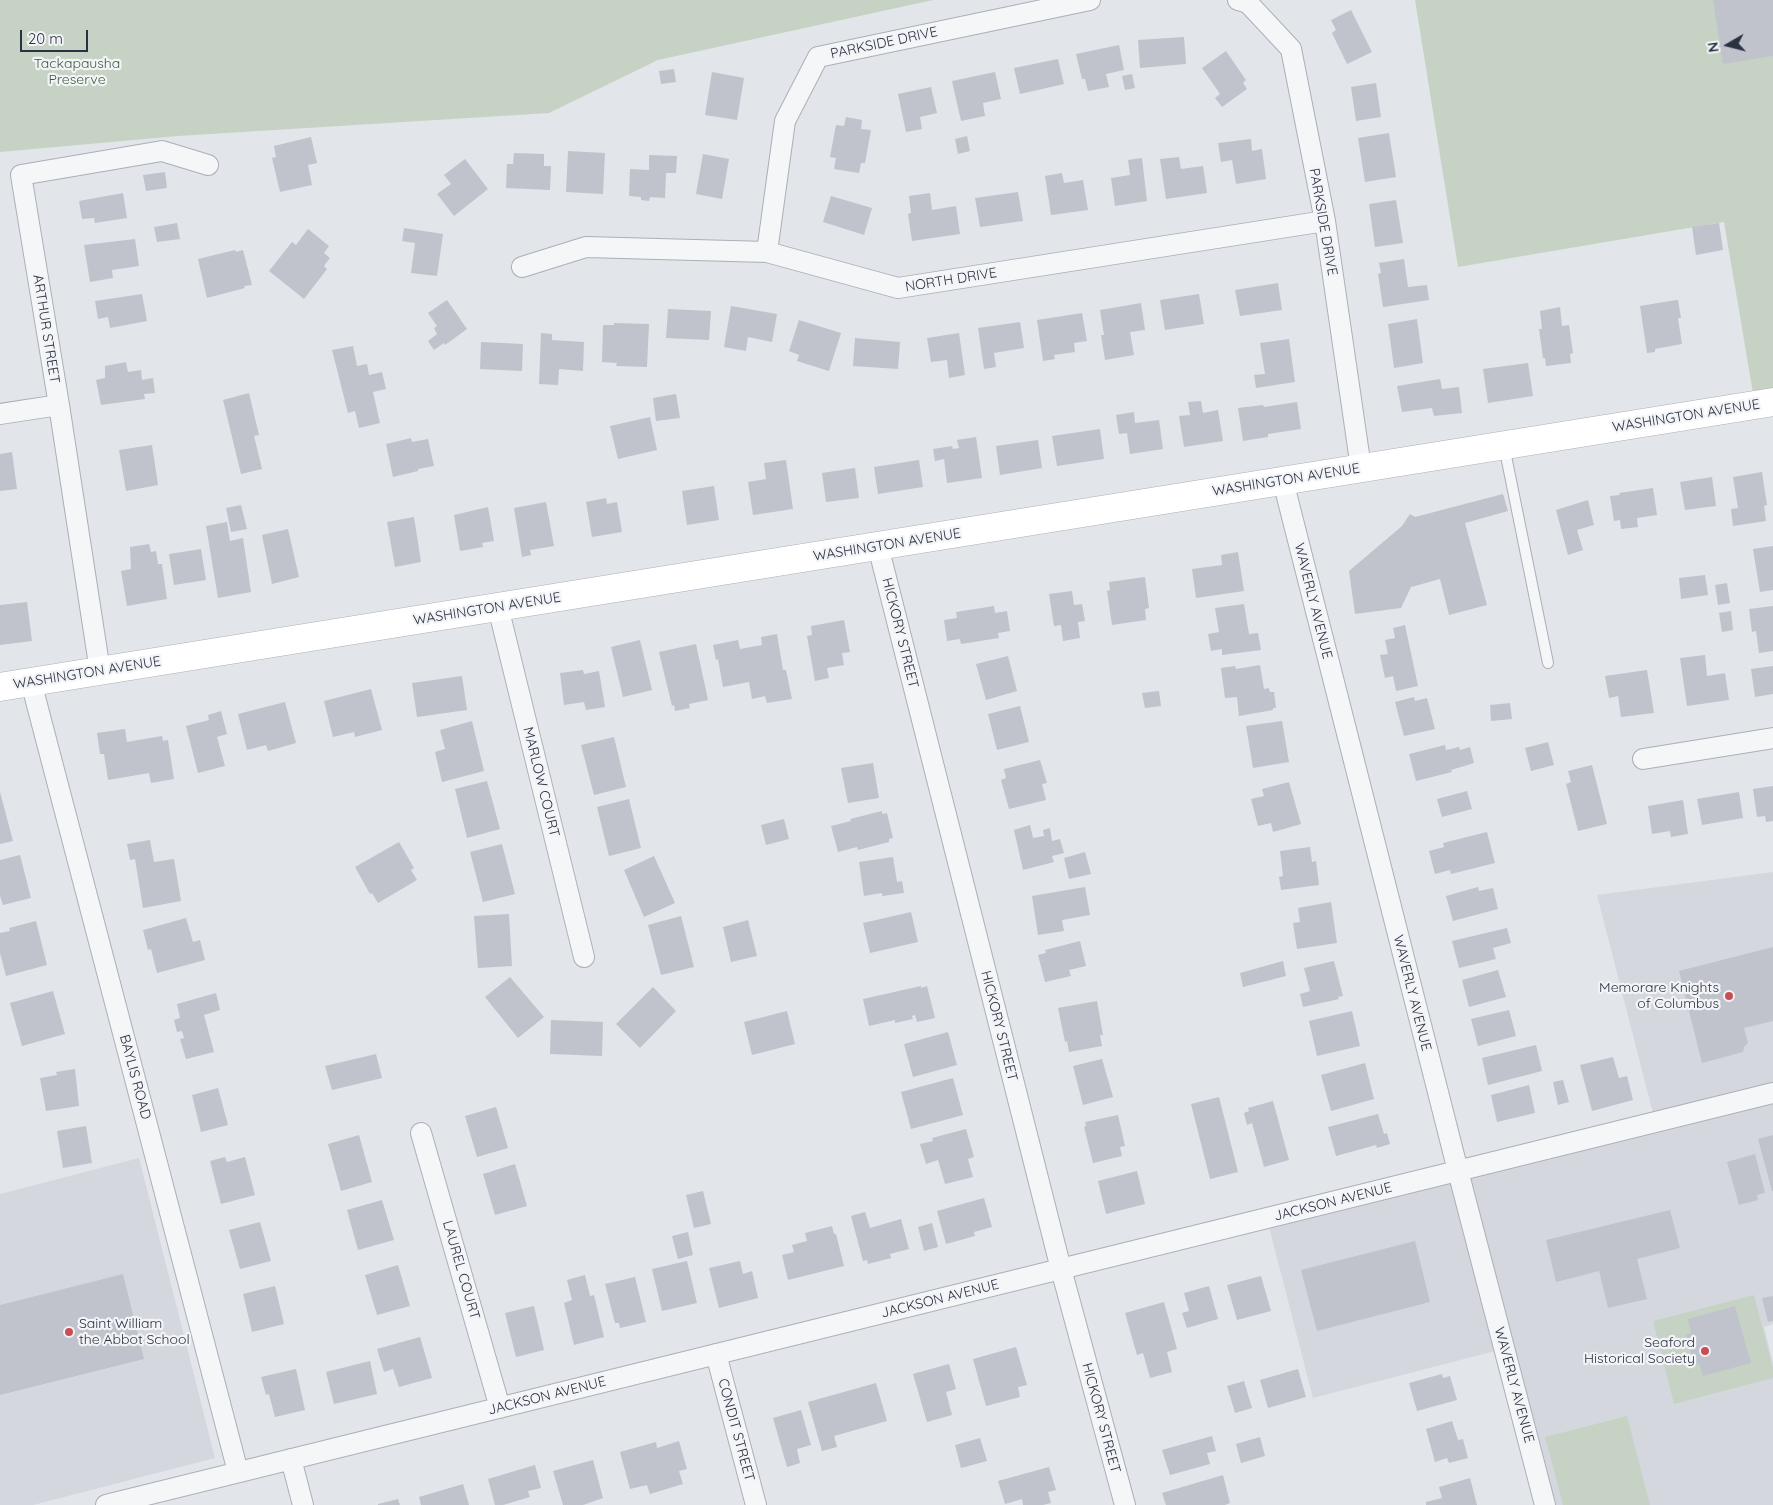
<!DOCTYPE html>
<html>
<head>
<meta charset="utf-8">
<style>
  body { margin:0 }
  #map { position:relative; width:1773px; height:1505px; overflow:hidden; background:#e2e5ea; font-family:Quicksand,sans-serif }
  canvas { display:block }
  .north { position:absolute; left:1703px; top:20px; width:50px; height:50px; -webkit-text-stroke:4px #f2f4f7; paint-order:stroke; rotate:262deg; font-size:14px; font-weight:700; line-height:20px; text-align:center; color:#2b3141 }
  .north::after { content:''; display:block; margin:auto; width:18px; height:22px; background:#2b3141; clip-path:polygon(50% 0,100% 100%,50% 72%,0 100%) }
  .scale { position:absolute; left:20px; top:30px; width:68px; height:22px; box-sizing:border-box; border:2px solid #2b3141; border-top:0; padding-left:6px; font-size:15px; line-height:18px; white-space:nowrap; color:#2b3141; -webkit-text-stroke:4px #f2f4f7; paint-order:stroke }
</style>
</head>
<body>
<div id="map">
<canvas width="1773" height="1505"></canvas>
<div class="north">N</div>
<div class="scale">20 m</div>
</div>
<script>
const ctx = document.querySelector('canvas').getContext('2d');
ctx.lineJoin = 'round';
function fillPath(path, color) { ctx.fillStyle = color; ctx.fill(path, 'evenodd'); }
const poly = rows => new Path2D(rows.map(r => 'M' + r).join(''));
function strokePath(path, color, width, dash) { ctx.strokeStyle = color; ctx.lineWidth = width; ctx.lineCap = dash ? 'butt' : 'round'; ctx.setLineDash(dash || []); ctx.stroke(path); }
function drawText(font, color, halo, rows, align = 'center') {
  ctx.font = font + ' Quicksand,sans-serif'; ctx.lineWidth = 4.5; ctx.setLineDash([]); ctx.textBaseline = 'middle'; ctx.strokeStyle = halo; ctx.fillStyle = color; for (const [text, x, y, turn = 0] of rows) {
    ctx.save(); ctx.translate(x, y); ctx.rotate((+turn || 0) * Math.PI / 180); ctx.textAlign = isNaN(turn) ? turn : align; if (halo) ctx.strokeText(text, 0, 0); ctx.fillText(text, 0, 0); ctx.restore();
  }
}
const built = poly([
  [1773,872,1773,1324,1764,1327,1773,1363,1773,1505,1541,1505,1499,1350,1313,1398,1268,1223,1656,1125,1597,895],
  [139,1158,215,1458,33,1505,0,1505,0,1194]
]);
const green = poly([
  [0,0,933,0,658,60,549,113,178,136,0,152],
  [1415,0,1773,0,1773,390,1753,393,1724,222,1458,267],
  [1754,1295,1773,1368,1773,1378,1674,1404,1653,1321],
  [1627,1416,1650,1505,1563,1505,1545,1437]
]);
const building = poly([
  [1713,0,1773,0,1773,56,1723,64],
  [1351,10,1372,52,1347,64,1332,33,1336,30,1331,20],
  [1184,37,1186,64,1140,68,1138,40],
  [1119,45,1124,70,1106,74,1109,87,1088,91,1085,79,1082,79,1076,54],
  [1226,51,1246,80,1243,83,1247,89,1222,107,1215,98,1220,94,1202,68],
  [1058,59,1064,84,1020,94,1014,68],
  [674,69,676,82,661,84,659,71],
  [712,72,744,78,737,120,705,115],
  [995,72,1001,99,983,103,985,116,961,121,952,81],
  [1132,74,1135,88,1125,90,1122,76],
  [1376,83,1381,117,1356,121,1351,87],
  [931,87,937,113,920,117,922,129,906,132,898,94],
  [846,117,862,120,861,129,871,130,865,163,861,163,859,173,834,169,836,158,830,157,836,125,844,126],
  [1389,133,1396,177,1365,182,1358,138],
  [967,136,970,151,958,154,955,139],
  [311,137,317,163,308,165,312,185,280,192,272,158,276,157,274,146],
  [1251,139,1252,151,1262,149,1266,179,1236,184,1232,160,1221,162,1218,143],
  [568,151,605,153,603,194,566,192],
  [514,153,544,154,544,166,551,166,550,190,506,188,507,164,513,164],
  [703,154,729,159,722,199,696,194],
  [649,155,677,156,676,173,666,173,665,198,650,197,649,201,641,200,641,197,629,196,630,169,649,170],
  [1179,157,1181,169,1203,166,1207,193,1166,199,1160,159],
  [1142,158,1147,201,1115,206,1111,178,1130,175,1128,160],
  [465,159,488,189,454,216,437,194,451,184,444,175],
  [165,172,167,188,146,191,143,175],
  [1062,173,1064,183,1083,180,1088,210,1051,215,1045,176],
  [1018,192,1023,221,980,227,975,198],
  [123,193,127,218,95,223,94,218,82,219,79,201],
  [930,193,932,210,956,206,960,234,912,241,908,214,911,213,909,196],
  [831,196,872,208,864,235,823,222],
  [1396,200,1403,243,1375,247,1369,204],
  [177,223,180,239,157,242,154,227],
  [1719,223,1723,250,1696,255,1692,227],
  [404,228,443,234,437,276,411,273,415,243,402,241],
  [308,229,329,246,324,253,330,258,324,266,327,269,304,299,269,271,292,242,296,245],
  [135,239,139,266,112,270,113,278,90,282,84,245],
  [235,250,236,252,243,250,252,285,244,286,245,288,207,298,198,259],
  [1404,259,1408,287,1427,285,1429,300,1383,307,1378,274,1381,273,1379,263],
  [1278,283,1282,310,1240,316,1235,290],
  [142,294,147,321,110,328,108,317,98,319,95,301],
  [1199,294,1204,324,1165,330,1160,300],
  [447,300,467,329,445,345,444,343,434,350,428,341,437,334,434,328,437,326,428,313],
  [1676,300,1678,300,1681,318,1678,318,1682,344,1655,349,1655,352,1647,353,1640,306],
  [1141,303,1145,330,1130,332,1134,355,1105,360,1101,335,1104,335,1100,310],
  [731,306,777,314,772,342,748,337,746,351,724,347],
  [1560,307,1562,326,1569,325,1573,353,1570,354,1571,363,1546,366,1545,358,1543,358,1539,329,1542,329,1540,311],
  [668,309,711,311,709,340,666,338],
  [1082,313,1087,341,1074,343,1075,352,1054,355,1055,359,1043,361,1037,320],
  [1417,319,1423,363,1394,368,1388,324],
  [799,320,841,333,829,371,797,361,799,355,789,351],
  [1020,322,1024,348,994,353,996,367,984,369,978,328],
  [614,323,649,324,647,367,616,366,617,363,602,362,603,325,614,325],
  [541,333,552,334,552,340,584,342,583,371,559,369,558,385,539,384],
  [959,333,965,375,949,378,947,360,931,362,927,338],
  [855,338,900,342,898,369,853,366],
  [1289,339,1295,382,1256,388,1254,375,1265,374,1260,343],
  [481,342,523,344,522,371,480,369],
  [353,346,357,366,367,364,369,375,382,372,386,389,373,392,380,423,359,428,355,411,348,413,332,350],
  [126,362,128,372,141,370,142,380,153,378,155,393,144,394,145,399,101,405,96,380,105,378,105,366],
  [1528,363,1533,396,1488,403,1483,369],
  [1440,379,1442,389,1459,387,1462,413,1434,416,1432,408,1402,412,1397,386],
  [249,393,259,435,254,436,262,469,241,474,223,400],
  [676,394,680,418,656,421,653,398],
  [1201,401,1203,413,1218,410,1223,441,1184,447,1179,416,1190,415,1188,402],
  [1297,402,1301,429,1268,434,1268,437,1243,441,1238,408,1263,405,1264,407],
  [1134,412,1135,423,1159,420,1163,449,1130,454,1127,433,1119,434,1116,415],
  [650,417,657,450,618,459,610,426],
  [1100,429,1104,459,1057,466,1052,436],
  [976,437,982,478,947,483,944,459,935,461,933,449,952,446,953,449,959,448,957,440],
  [411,438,412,442,428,439,434,466,418,469,418,471,393,477,386,444],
  [1038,440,1042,468,1000,475,996,446],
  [152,445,158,485,126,491,119,450],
  [12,452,17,489,0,491,0,454],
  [786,460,793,509,753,515,748,482,766,479,764,463],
  [919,460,923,487,878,494,874,467],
  [855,468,859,498,826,502,822,473],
  [1762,472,1767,505,1764,506,1766,521,1733,526,1731,509,1738,508,1733,477],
  [1712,477,1716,506,1685,510,1680,482],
  [714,486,719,520,687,525,682,491],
  [1653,488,1657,515,1637,518,1638,527,1621,529,1620,520,1614,521,1610,496,1620,495,1619,493],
  [1503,494,1508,511,1465,523,1487,605,1449,615,1440,579,1411,587,1401,608,1355,614,1349,571,1402,526,1410,514,1415,517],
  [606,498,607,504,617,502,622,532,592,537,586,502],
  [1588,500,1594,525,1577,530,1583,550,1568,555,1556,510],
  [546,502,554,546,530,550,531,555,522,557,514,508],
  [241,505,247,529,231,532,226,508],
  [488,507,494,541,482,543,483,547,460,551,454,515],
  [414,517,421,562,395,567,387,522],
  [227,522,230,541,243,538,251,592,218,598,206,526],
  [288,529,299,577,272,584,262,535],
  [149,544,151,552,156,551,158,564,162,564,167,599,127,606,121,571,131,569,130,547],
  [1773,546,1773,590,1760,592,1753,549],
  [201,549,206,580,174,585,169,554],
  [1238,552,1244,591,1196,598,1192,569,1222,565,1221,555],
  [1705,575,1708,595,1681,599,1679,578],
  [1145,577,1149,608,1145,609,1146,620,1112,625,1107,591,1110,590,1109,582],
  [1727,583,1730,603,1718,605,1715,585],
  [1072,591,1074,605,1082,604,1085,621,1078,622,1080,638,1063,641,1061,625,1054,626,1049,594],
  [27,602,32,641,0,645,0,605],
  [1244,604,1249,634,1258,633,1261,650,1222,655,1222,649,1211,651,1208,634,1219,632,1215,608],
  [994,606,995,613,1007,611,1010,631,998,633,999,638,961,644,960,639,947,641,944,620,957,618,956,612],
  [1773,606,1773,651,1759,653,1756,631,1752,632,1749,609],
  [1731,611,1733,630,1722,632,1719,613],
  [844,620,850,652,842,653,844,665,827,668,829,678,815,681,807,636,812,635,811,626],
  [1405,625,1418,686,1396,691,1393,676,1385,678,1380,655,1388,654,1385,640,1395,638,1393,628],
  [777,634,783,670,786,670,792,699,767,703,765,696,752,699,749,682,723,687,718,659,716,660,713,645,738,640,740,649,762,645,761,637],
  [640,640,652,690,623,697,611,647],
  [696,644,708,700,689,704,690,708,675,711,674,705,672,706,659,652],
  [1705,655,1707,676,1725,673,1729,700,1687,706,1680,658],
  [1008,656,1017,691,986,700,976,664],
  [1260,665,1264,689,1269,688,1270,692,1274,692,1276,708,1273,708,1273,710,1239,716,1237,697,1225,698,1221,668,1235,666,1236,669],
  [1773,666,1773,694,1755,697,1751,669],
  [583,670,584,674,599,671,605,707,586,710,584,702,564,705,560,673],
  [1647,670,1654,713,1621,717,1618,696,1609,698,1605,676],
  [462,676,467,710,417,717,412,683],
  [371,689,382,730,355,737,354,732,333,737,324,701],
  [1159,691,1161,706,1145,708,1142,693],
  [1414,697,1415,701,1427,698,1435,729,1404,736,1395,702],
  [285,702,296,743,268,751,266,745,247,750,238,714],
  [1510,703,1512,719,1491,721,1490,705],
  [1020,706,1029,742,997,750,988,714],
  [221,711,227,734,217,737,225,766,198,773,186,726,209,720,208,715],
  [472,721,484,771,442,782,435,752,445,749,440,730],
  [1282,721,1289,762,1253,768,1246,726],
  [125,729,127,742,162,736,163,741,168,740,174,779,151,783,149,773,108,780,104,754,100,754,97,733],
  [614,737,626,787,594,795,581,745],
  [1548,742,1554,765,1531,771,1525,748],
  [1445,745,1446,750,1459,747,1460,750,1470,747,1474,763,1451,770,1452,772,1416,781,1409,754],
  [1040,760,1047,783,1042,784,1046,800,1009,809,1001,780,1006,778,1004,769],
  [873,763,879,798,848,803,841,768],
  [1592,765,1607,824,1578,831,1566,784,1571,782,1568,771],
  [487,781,500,829,467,838,455,789],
  [1289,782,1301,824,1273,832,1271,823,1258,826,1251,799,1264,796,1262,789],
  [1773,786,1773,821,1766,822,1765,816,1757,817,1753,789],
  [1467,791,1472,809,1442,817,1437,799],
  [0,792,13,841,0,844],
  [1739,792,1743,818,1702,825,1697,799],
  [629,799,641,848,609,856,597,807],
  [1683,800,1688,834,1671,837,1670,831,1652,834,1648,806],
  [882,811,882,814,887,813,893,838,889,839,889,842,858,850,857,847,838,852,831,826,851,821,850,819],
  [784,819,789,839,766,845,761,825],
  [1030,825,1033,838,1044,836,1043,830,1050,828,1052,841,1060,839,1064,853,1052,856,1054,862,1023,870,1014,830],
  [1487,832,1495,863,1451,874,1450,870,1435,874,1429,851,1444,847,1443,843],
  [150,840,154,862,174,859,181,901,143,908,135,859,130,860,127,844],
  [399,842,414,868,411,870,417,880,378,903,372,893,370,894,355,867],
  [502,844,515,894,483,902,470,852],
  [1310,847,1312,862,1316,861,1319,885,1281,890,1279,877,1283,876,1280,851],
  [1085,852,1091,874,1069,879,1064,858],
  [20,855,31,898,3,905,0,896,0,860],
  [654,856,675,903,644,917,624,870],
  [893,857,897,882,902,881,904,893,882,896,882,893,864,896,859,862],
  [1085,887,1090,915,1062,920,1064,931,1038,935,1032,896],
  [1478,887,1479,891,1493,888,1498,909,1453,921,1446,896],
  [1331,902,1337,943,1297,949,1293,923,1300,922,1298,908],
  [911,912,918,942,870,953,863,923],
  [509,914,512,966,478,968,474,916],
  [681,916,694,967,661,975,648,925],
  [186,918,193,942,200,940,205,960,157,973,151,949,148,950,143,930],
  [748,920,757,956,731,962,723,927],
  [36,921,47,965,6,976,0,953,0,933,10,931,9,928],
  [1507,928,1511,943,1493,948,1496,959,1459,968,1452,941],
  [1080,941,1086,966,1069,970,1071,976,1045,982,1038,955,1046,953,1045,950],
  [1773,947,1773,1021,1744,1028,1748,1043,1744,1047,1743,1052,1702,1063,1679,971],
  [1283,961,1286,976,1243,987,1240,973],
  [1334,961,1343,996,1338,997,1339,999,1303,1007,1300,994,1310,991,1304,968],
  [1498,970,1506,997,1469,1007,1462,980],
  [510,977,544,1017,518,1038,485,997],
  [921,986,921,988,927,986,935,1018,917,1022,915,1015,912,1016,913,1019,895,1023,895,1020,869,1026,863,999],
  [653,987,676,1011,640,1048,616,1024],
  [53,991,65,1034,22,1046,10,1003],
  [216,993,220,1010,204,1015,214,1052,186,1059,180,1039,184,1038,182,1031,177,1032,174,1020,180,1018,177,1004],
  [1097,1001,1103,1035,1100,1035,1102,1046,1069,1052,1067,1041,1065,1042,1058,1008],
  [1509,1010,1516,1036,1478,1046,1471,1019],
  [787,1011,795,1044,752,1055,744,1022],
  [1352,1011,1360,1046,1317,1056,1309,1021],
  [551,1020,603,1022,602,1056,550,1054],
  [948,1032,957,1065,913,1077,904,1044],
  [1536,1045,1542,1071,1488,1085,1482,1058],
  [376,1054,382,1078,332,1090,325,1066],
  [1613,1057,1619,1078,1627,1076,1633,1100,1592,1111,1580,1065],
  [1102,1059,1113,1097,1083,1105,1073,1066],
  [1365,1063,1374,1099,1331,1111,1321,1075],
  [75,1069,79,1106,46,1111,40,1078,57,1075,56,1072],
  [953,1078,963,1115,911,1129,901,1092],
  [1563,1080,1569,1102,1558,1105,1553,1082],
  [1529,1085,1535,1113,1497,1122,1491,1095],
  [218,1088,228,1125,201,1132,192,1095],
  [1219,1097,1238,1172,1210,1179,1191,1104],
  [1273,1101,1289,1160,1264,1167,1252,1123,1247,1125,1244,1113,1249,1111,1248,1108],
  [496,1107,508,1148,477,1157,465,1116],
  [1378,1114,1384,1134,1387,1133,1390,1144,1377,1148,1376,1145,1336,1156,1328,1127],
  [1118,1115,1125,1146,1120,1147,1122,1156,1093,1163,1084,1127,1086,1126,1085,1122],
  [86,1126,92,1163,63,1168,57,1131],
  [966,1129,974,1157,968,1159,973,1177,945,1184,938,1160,926,1164,920,1144,933,1141,932,1138],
  [359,1135,372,1182,341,1191,328,1144],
  [1773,1135,1773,1191,1772,1191,1758,1139],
  [1755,1154,1765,1193,1757,1195,1758,1200,1739,1205,1727,1162],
  [225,1157,227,1162,245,1157,255,1195,221,1204,210,1161],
  [515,1164,527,1206,495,1215,483,1174],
  [1137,1171,1145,1204,1106,1214,1098,1181],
  [703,1191,711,1224,694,1228,686,1195],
  [984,1198,992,1227,974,1232,975,1236,946,1244,937,1211],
  [382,1200,394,1240,358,1250,347,1210],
  [1670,1210,1680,1248,1637,1259,1647,1299,1608,1308,1599,1271,1556,1282,1546,1240],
  [865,1212,870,1228,901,1219,909,1249,890,1254,891,1258,868,1264,867,1260,863,1261,851,1216],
  [260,1222,271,1261,240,1269,229,1230],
  [932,1223,938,1247,924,1251,918,1227],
  [832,1226,834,1234,836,1234,844,1266,788,1280,782,1255,794,1252,792,1245,807,1241,805,1233],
  [688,1232,693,1255,678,1259,672,1236],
  [1415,1241,1430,1302,1317,1331,1301,1270],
  [687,1261,697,1303,662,1311,652,1269],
  [740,1261,743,1274,752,1271,758,1298,719,1308,709,1268],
  [398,1265,410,1306,377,1315,365,1275],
  [123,1274,144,1359,0,1395,0,1305],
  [585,1275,590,1296,594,1295,604,1337,574,1345,564,1303,572,1300,567,1280],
  [1261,1276,1271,1311,1237,1320,1227,1285],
  [635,1277,646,1322,620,1328,619,1323,615,1323,605,1284],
  [275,1286,284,1324,252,1332,243,1294],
  [1209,1286,1218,1319,1187,1328,1182,1313,1189,1311,1184,1293],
  [1773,1296,1773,1321,1768,1322,1762,1298],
  [1164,1302,1177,1349,1167,1352,1172,1372,1150,1378,1143,1353,1137,1355,1125,1313],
  [534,1306,544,1350,516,1357,505,1313],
  [1735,1306,1751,1363,1703,1376,1699,1363,1694,1364,1686,1335,1691,1333,1688,1319],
  [420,1337,432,1378,399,1387,393,1369,384,1372,377,1349],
  [1016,1347,1027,1385,1018,1387,1020,1397,986,1406,973,1359],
  [370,1361,377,1394,334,1404,326,1372],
  [949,1364,956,1389,946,1392,952,1415,927,1422,913,1374],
  [296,1369,305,1410,275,1417,269,1394,266,1395,261,1377],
  [1298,1369,1306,1397,1268,1408,1260,1380],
  [1442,1374,1443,1378,1450,1376,1457,1400,1417,1411,1409,1383],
  [1244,1381,1252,1408,1235,1413,1227,1386],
  [876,1383,887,1421,834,1436,837,1447,822,1451,808,1402],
  [801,1410,811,1445,797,1449,800,1463,787,1467,773,1418],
  [1452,1421,1458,1440,1463,1439,1468,1458,1449,1463,1447,1458,1435,1462,1426,1429],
  [1212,1436,1216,1451,1207,1453,1210,1464,1170,1475,1162,1450],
  [1260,1437,1265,1456,1241,1463,1236,1444],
  [980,1438,987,1461,961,1468,955,1445],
  [679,1441,687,1469,679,1471,683,1484,650,1494,647,1485,630,1489,620,1452,656,1442,657,1448],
  [593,1460,603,1498,583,1505,563,1505,553,1471],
  [535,1465,541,1488,528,1491,530,1497,503,1505,495,1505,488,1479],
  [1049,1467,1056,1490,1048,1492,1051,1503,1043,1505,1023,1505,1022,1499,1005,1504,998,1481],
  [1223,1475,1230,1503,1225,1505,1166,1505,1162,1493],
  [1470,1478,1477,1505,1426,1505,1426,1502,1442,1498,1439,1487],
  [463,1484,469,1505,421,1505,419,1497],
  [398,1499,400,1505,378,1505,378,1504]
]);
const lane = poly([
  [1504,446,1548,663]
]);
const street = poly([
  [1238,0,1248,3,1291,49,1325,221,1361,468],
  [767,252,785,121,818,57,1090,0],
  [522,267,586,247,767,252,898,288,1325,221],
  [0,414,59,405],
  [1283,481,1458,1171,1545,1505],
  [878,546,1061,1269,1125,1505],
  [498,607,584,957],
  [100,671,59,405,21,175,162,151,208,165],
  [31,682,238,1472],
  [1643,759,1773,738],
  [421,1133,500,1408],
  [716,1354,756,1505],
  [291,1459,303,1505],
  [106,1505,1773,1093]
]);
const secondary = poly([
  [0,687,1773,402]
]);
const markers = [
  [1729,996,5,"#c74f54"],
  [69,1332,5,"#c74f54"],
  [1705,1351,5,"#c74f54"]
];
const streetNames = [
  ["PARKSIDE DRIVE",884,43,-12],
  ["PARKSIDE DRIVE",1323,222,80],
  ["NORTH DRIVE",951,280,-9],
  ["ARTHUR STREET",46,329,81],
  ["WASHINGTON AVENUE",1686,416,-9],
  ["WASHINGTON AVENUE",1286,480,-9],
  ["WASHINGTON AVENUE",887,545,-9],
  ["WAVERLY AVENUE",1313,601,76],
  ["WASHINGTON AVENUE",487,609,-9],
  ["HICKORY STREET",900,633,76],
  ["WASHINGTON AVENUE",87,673,-9],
  ["MARLOW COURT",541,782,76],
  ["WAVERLY AVENUE",1412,993,76],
  ["HICKORY STREET",999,1026,76],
  ["BAYLIS ROAD",135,1077,75],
  ["JACKSON AVENUE",1333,1202,-14],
  ["LAUREL COURT",461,1270,74],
  ["JACKSON AVENUE",940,1299,-14],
  ["WAVERLY AVENUE",1514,1385,75],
  ["JACKSON AVENUE",547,1396,-14],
  ["HICKORY STREET",1101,1418,75],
  ["CONDIT STREET",736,1430,75]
];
const parkNames = [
  ["Tackapausha",77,64],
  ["Preserve",77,80]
];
const poiNames = [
  ["Memorare Knights",1719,988],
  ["of Columbus",1719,1004],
  ["Saint William",79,1324,"left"],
  ["the Abbot School",79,1340,"left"],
  ["Seaford",1695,1343],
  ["Historical Society",1695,1359]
];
fillPath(built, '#d5d7df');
fillPath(green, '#c6d3c4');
fillPath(building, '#c0c3cc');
strokePath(lane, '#abafb7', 12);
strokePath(street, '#abafb7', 22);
strokePath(secondary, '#abafb7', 29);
strokePath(lane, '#f5f6f8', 10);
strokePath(street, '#f5f6f8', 20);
strokePath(secondary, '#fff', 28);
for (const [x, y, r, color] of markers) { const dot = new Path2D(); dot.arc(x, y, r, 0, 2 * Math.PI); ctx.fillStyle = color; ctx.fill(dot); strokePath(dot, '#f2f4f7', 2); }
drawText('14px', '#2b3141', '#f2f4f7', streetNames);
drawText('14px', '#3c5c39', '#f2f4f7', parkNames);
drawText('14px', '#2b3141', '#f2f4f7', poiNames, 'right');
</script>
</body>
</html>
